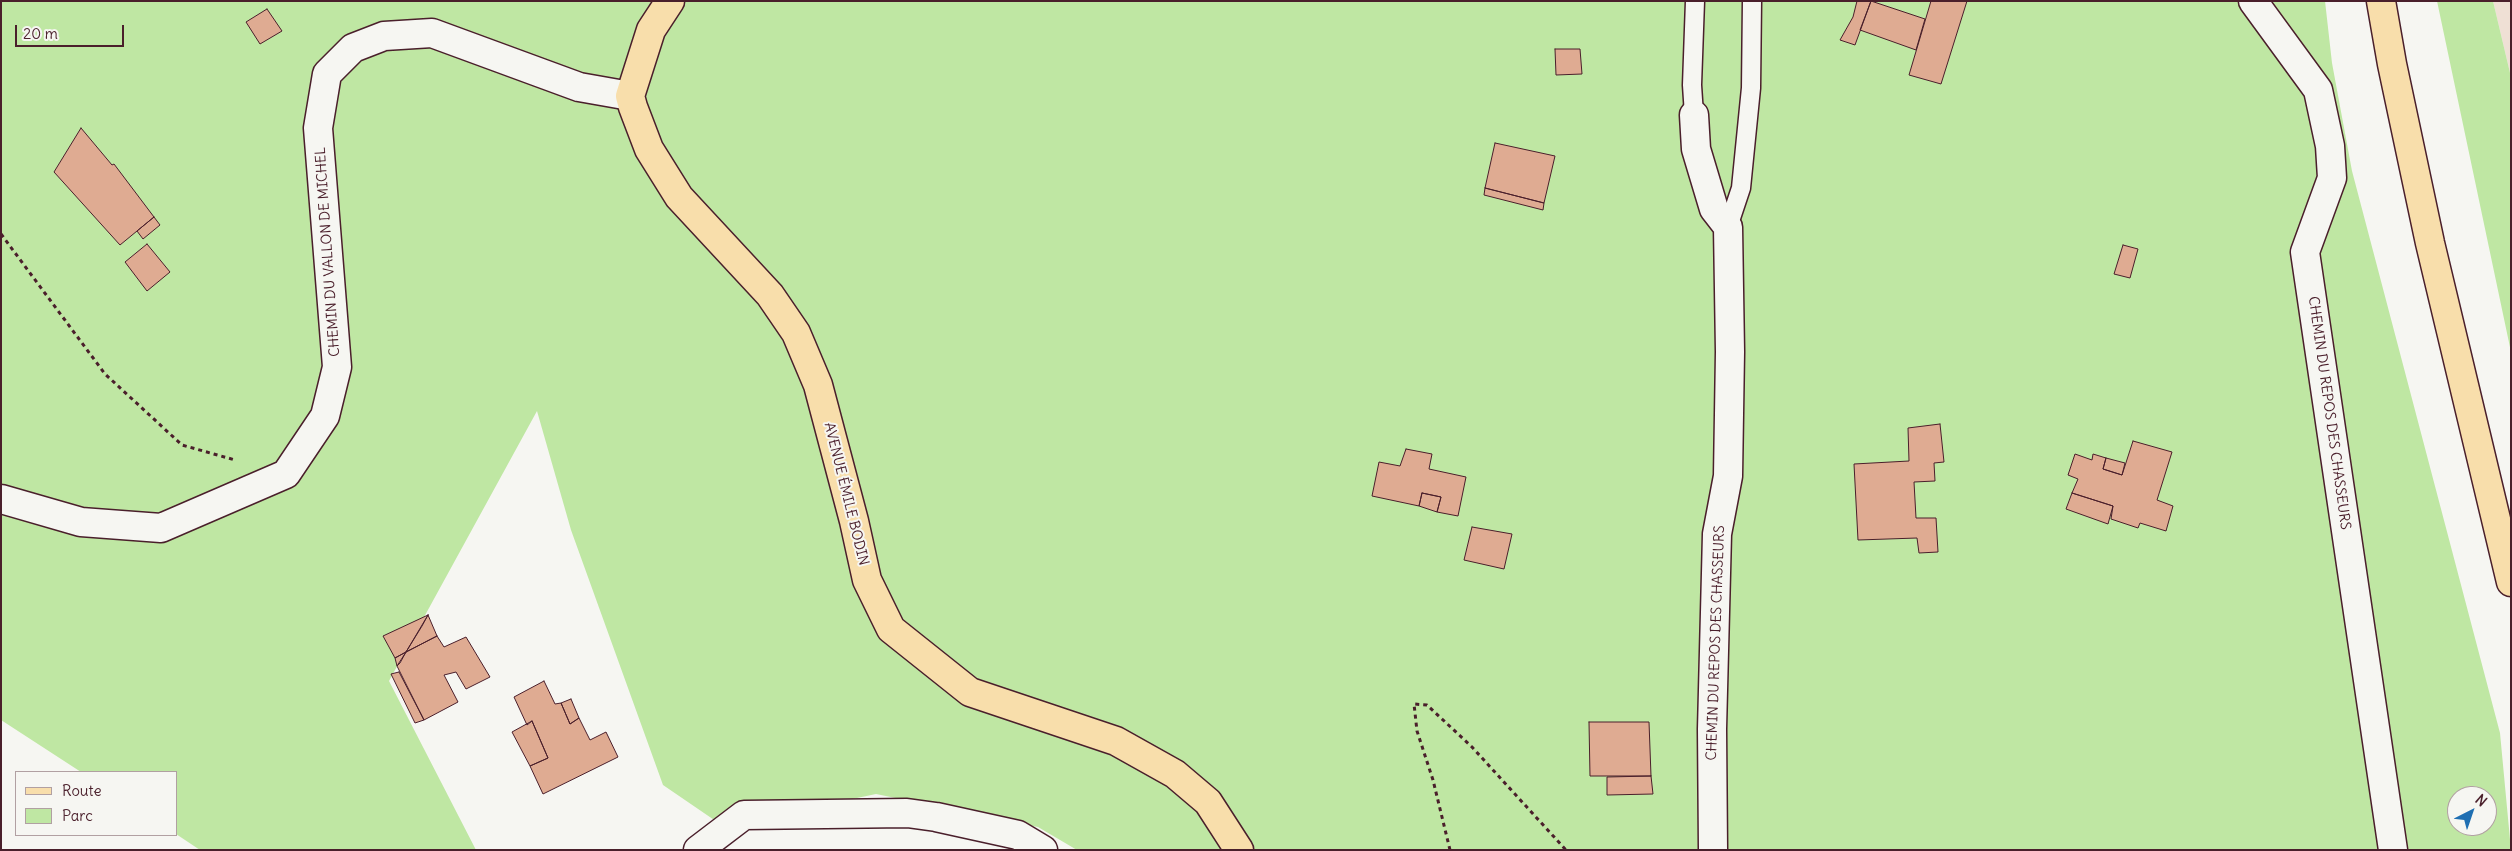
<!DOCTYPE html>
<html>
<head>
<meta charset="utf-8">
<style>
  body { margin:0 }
  #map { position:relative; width:2512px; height:851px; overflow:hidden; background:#f6f6f2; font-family:Delius,sans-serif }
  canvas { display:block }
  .frame { position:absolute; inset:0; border:2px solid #4a1f2b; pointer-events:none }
  .legend { position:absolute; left:15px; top:771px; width:162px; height:65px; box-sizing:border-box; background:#f6f6f2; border:1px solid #b1a0a2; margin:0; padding:6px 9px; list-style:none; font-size:15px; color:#4a1f2b }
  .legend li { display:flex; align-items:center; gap:10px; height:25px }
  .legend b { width:25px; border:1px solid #b1a0a2 }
  .north { position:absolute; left:2447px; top:786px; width:50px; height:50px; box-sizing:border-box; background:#f6f6f2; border:1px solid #b1a0a2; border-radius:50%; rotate:41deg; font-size:14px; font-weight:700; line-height:20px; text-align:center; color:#4a1f2b }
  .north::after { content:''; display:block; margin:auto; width:18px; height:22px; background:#1f6fb2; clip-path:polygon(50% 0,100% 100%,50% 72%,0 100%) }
  .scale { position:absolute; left:15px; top:25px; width:109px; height:22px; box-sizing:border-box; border:2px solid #4a1f2b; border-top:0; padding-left:6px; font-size:15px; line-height:18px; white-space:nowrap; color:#4a1f2b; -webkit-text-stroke:4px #f6f6f2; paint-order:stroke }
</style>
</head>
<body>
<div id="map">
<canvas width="2512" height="851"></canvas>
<div class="frame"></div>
<ul class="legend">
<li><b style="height:6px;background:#f8deab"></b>Route</li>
<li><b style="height:14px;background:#bfe7a3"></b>Parc</li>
</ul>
<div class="north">N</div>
<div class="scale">20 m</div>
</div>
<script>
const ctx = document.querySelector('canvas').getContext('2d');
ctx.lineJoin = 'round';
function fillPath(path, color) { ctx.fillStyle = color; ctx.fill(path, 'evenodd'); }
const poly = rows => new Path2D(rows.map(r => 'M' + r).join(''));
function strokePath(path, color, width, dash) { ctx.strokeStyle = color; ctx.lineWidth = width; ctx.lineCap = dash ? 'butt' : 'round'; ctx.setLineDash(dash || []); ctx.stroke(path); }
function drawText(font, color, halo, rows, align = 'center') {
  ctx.font = font + ' Delius,sans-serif'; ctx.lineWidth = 4; ctx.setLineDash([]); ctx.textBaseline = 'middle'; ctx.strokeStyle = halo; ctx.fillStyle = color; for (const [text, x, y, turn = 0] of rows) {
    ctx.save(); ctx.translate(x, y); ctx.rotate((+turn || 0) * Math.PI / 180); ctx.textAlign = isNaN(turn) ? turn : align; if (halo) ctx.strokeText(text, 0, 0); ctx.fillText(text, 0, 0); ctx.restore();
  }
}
const built = poly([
  [2493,1,2511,1,2511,77]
]);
const green = poly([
  [1,1,2325,1,2332,63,2352,171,2500,733,2511,850,1077,850,1038,827,876,794,723,826,663,785,571,530,537,411,389,681,476,850,200,850,176,834,176,772,81,772,1,720],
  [2457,796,2487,796,2487,826,2457,826],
  [2437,1,2493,1,2511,77,2511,352]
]);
const building = poly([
  [1857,1,1871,1,1855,45,1840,40,1853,17,1857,1],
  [1871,1,1925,19,1916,50,1860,30,1871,1],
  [1931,1,1967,1,1941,84,1909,75,1931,1],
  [267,9,282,31,260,44,246,22,267,9],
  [1555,49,1580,49,1582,74,1556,75,1555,49],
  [81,128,112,165,114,164,154,217,120,245,54,172,81,128],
  [1495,143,1555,156,1544,203,1485,188,1495,143],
  [1485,188,1544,203,1543,210,1484,195,1485,188],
  [154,217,160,225,143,239,137,231,154,217],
  [147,244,170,272,147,291,125,262,147,244],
  [2123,245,2138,249,2130,278,2114,274,2123,245],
  [1940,424,1944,462,1934,463,1935,481,1914,482,1916,518,1936,518,1938,552,1919,553,1917,538,1858,540,1854,464,1909,461,1908,428,1940,424],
  [2133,441,2172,452,2157,500,2173,506,2166,531,2140,523,2138,528,2111,519,2113,506,2072,493,2078,479,2068,475,2075,454,2092,460,2093,454,2106,458,2103,469,2122,475,2133,441],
  [1406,449,1432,454,1429,469,1466,477,1458,516,1437,512,1441,497,1422,493,1419,506,1372,496,1379,462,1400,466,1406,449],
  [2106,458,2125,463,2122,475,2103,469,2106,458],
  [1422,493,1441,497,1437,512,1419,506,1422,493],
  [2072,493,2113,506,2108,524,2066,509,2072,493],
  [1472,527,1512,534,1504,569,1464,560,1472,527],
  [428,615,437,636,406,652,422,626,428,615],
  [428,615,406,652,395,658,383,636,428,615],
  [437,636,444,647,466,637,490,677,466,689,456,672,444,675,458,702,424,720,397,666,406,652,437,636],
  [406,652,400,663,397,666,395,658,406,652],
  [399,672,424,720,415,723,391,674,399,672],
  [544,681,555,704,561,703,570,724,579,718,590,740,606,732,618,757,543,794,530,766,548,758,532,721,527,725,514,697,544,681],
  [571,699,579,718,570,724,561,703,571,699],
  [532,721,548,758,530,766,512,732,532,721],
  [1589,722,1649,722,1651,776,1590,776,1589,722],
  [1651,776,1653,794,1607,795,1607,777,1651,776]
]);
const path = poly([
  [1,234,105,374,182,445,235,460],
  [1450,850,1433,780,1417,731,1414,704,1427,705,1472,747,1566,850]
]);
const lane = poly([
  [1694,115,1692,85,1695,1],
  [1728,227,1741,188,1751,88,1752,1]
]);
const street = poly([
  [2253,1,2318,90,2330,146,2332,178,2305,252,2393,850],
  [1694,115,1696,149,1714,209,1728,227,1730,352,1728,476,1717,534,1712,729,1713,850],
  [1,499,81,522,161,528,286,474,325,416,337,367,318,128,327,74,353,48,384,36,432,33,579,87,630,96],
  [698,850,744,815,907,813,936,817,1018,835,1043,850]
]);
const primary = poly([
  [670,1,651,30,630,96,633,107,649,149,679,197,770,295,796,333,818,385,854,521,867,580,891,629,970,692,1116,741,1175,774,1208,802,1239,850],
  [2381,1,2392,64,2430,243,2511,582]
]);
const streetNames = [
  ["CHEMIN DU VALLON DE MICHEL",328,252,-94],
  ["CHEMIN DU REPOS DES CHASSEURS",2329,413,82],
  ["AVENUE ÉMILE BODIN",846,494,76],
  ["CHEMIN DU REPOS DES CHASSEURS",1716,643,-88]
];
fillPath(built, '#efe0d5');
fillPath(green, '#bfe7a3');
fillPath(building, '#dfab92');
strokePath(building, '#4a1f2b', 1);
strokePath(lane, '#4a1f2b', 21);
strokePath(street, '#4a1f2b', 31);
strokePath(primary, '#4a1f2b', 31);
strokePath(path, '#4a1f2b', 3, [4, 4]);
strokePath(lane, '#f6f6f2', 18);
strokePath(street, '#f6f6f2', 28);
strokePath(primary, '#f8deab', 28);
drawText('14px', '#4a1f2b', '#f6f6f2', streetNames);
</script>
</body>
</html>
